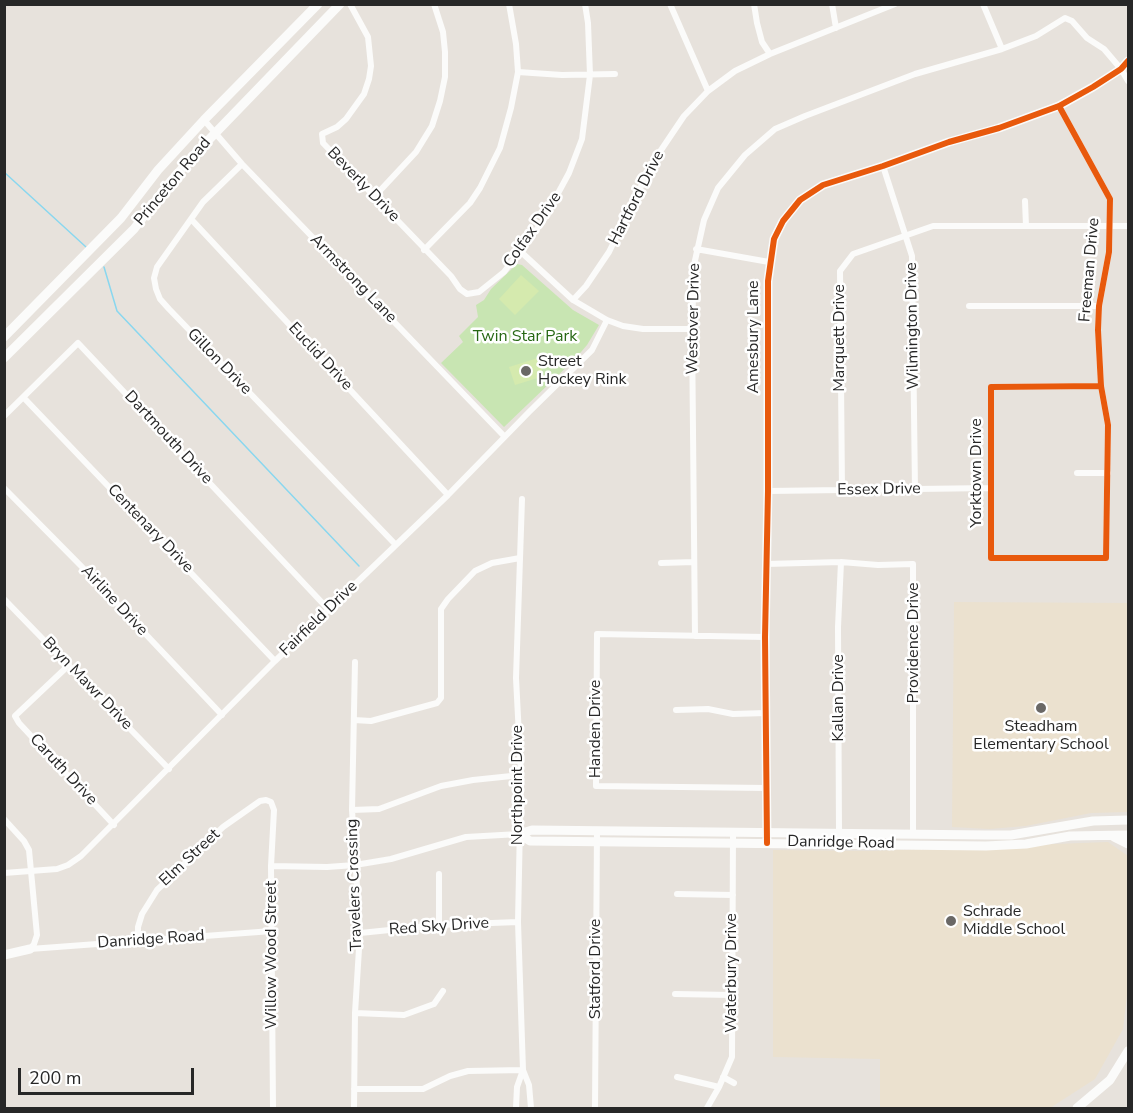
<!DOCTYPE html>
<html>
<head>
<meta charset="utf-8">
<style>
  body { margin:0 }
  #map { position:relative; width:1133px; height:1113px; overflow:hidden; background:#e7e2dc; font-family:"Nunito Sans",sans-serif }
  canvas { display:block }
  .frame { position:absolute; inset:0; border:6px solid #272727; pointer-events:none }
  .scale { position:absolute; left:18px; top:1068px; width:176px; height:27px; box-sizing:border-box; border:3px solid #272727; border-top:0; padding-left:8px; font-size:18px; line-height:21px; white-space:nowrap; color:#272727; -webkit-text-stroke:4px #fff; paint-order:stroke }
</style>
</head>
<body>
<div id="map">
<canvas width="1133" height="1113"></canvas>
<div class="frame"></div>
<div class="scale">200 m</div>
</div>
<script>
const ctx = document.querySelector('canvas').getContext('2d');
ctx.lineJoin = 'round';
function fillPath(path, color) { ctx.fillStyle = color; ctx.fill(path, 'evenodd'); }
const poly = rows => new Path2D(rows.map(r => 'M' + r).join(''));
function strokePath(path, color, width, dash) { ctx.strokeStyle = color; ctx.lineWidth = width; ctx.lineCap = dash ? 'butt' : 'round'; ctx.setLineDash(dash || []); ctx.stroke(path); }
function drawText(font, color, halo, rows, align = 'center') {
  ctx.font = font + ' "Nunito Sans",sans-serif'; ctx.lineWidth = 5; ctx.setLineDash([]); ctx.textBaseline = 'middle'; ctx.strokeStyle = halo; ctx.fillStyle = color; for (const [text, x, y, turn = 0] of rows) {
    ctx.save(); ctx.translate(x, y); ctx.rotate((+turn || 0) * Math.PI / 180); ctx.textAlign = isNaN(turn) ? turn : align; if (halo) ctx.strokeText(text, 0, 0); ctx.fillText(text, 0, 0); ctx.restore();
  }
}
const education = poly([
  [954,602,1128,603,1128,812,1091,813,1026,826,989,829,952,827],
  [1108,842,1128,856,1128,987,1123,1029,1095,1079,1050,1108,880,1108,880,1059,773,1057,773,850,872,851]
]);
const green = poly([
  [517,264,522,265,573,310,599,325,587,345,575,359,504,427,441,363,463,342,459,336,478,317,476,305,484,300,491,289]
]);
const pitch = poly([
  [521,275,539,291,515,315,499,299],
  [538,358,544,376,515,385,509,367]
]);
const stream = poly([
  [4,172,86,247],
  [104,267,117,311,359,566]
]);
const street = poly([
  [350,4,368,37,371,66,369,79,364,94,346,119,337,127,322,134,323,143,451,276,460,289,467,294,479,292,504,272,543,221,569,173,582,139,590,75,588,23,585,4],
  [670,4,708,91],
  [754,4,757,23,762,42,770,54],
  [832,4,836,28],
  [983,4,1002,49],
  [518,72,562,75,615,74],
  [1059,106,1110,199,1109,252,1099,306,1098,330,1101,386,1108,425,1106,558,991,558,991,387,1101,386],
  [204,120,242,164,504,436],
  [242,164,203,202,157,267,154,278,156,289,160,299,169,309,395,544],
  [883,166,912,256,915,490],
  [375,196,416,152,432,126,440,101,445,77,445,52,443,32,434,4],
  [1025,201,1026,226],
  [191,219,448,495],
  [696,249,769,262],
  [424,250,470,203,480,188,500,148,511,108,518,72,516,44,509,4],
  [520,251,573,300,607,320,623,326,643,329,692,329],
  [573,300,586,286,609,252,653,162,684,116,708,91,735,71,770,54,895,4],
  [969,306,1099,306],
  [24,398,275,661],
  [4,416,78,343,328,609],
  [1077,473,1108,473],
  [4,488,87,572,222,715],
  [842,490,840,271,853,254,933,226,1128,226],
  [768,491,991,488],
  [661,563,694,562],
  [766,564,841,562,878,565,913,564,913,833],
  [4,599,169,769],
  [695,636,692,329,694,265,704,220,718,188,745,155,775,129,805,116,915,74,1002,49,1036,36,1065,18,1072,21,1087,38,1104,49,1121,69,1128,81],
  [765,637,597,634,596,786,767,788],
  [69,665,15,716,19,723,114,825],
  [676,710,708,709,733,714,766,713],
  [354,720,371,721,437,703,441,698,441,609,448,599,475,571,492,563,520,558],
  [352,810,379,809,441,786,473,780,521,775],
  [4,819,24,841,29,850,37,935,34,944,30,949],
  [839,833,838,627,841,562],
  [271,866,327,867,355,865,391,859,466,837,519,834],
  [4,873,57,869,68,865,81,856,275,661,448,495,529,412,592,350,607,320],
  [439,874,439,925],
  [677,894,733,895],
  [360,933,439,925,518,922],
  [138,941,138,927,142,914,157,890,223,827,260,801,266,800,271,802,274,810,271,866,273,1108],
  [30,949,272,931],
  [675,994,732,995],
  [355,1013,404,1015,434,1004,443,991],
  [677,1077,719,1087],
  [723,1077,734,1083],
  [354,1089,423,1089,450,1076,468,1071,523,1070,518,922,521,775,516,678,522,499],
  [354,1108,355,1013,360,933,352,810,355,662],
  [516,1108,517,1087,523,1070,529,1085,531,1108],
  [595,1108,597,830],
  [707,1108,719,1087,732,1057,733,832]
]);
const secondary = poly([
  [4,337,121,218,158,170,204,120,318,4],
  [4,358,134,229,171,181,196,153,340,4],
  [519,834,530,841,986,846,1026,844,1070,836,1128,835],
  [519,834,532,830,986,835,1011,835,1093,821,1128,820],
  [1114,837,1128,844],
  [767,843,765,637,768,491,768,281,774,239,783,221,800,200,823,185,883,166,949,142,999,128,1059,106,1093,87,1121,69,1128,61],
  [4,955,30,949],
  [1077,1108,1110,1080,1128,1051]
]);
const cycleway = poly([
  [1059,106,1110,199,1109,252,1099,306,1098,330,1101,386,1108,425,1106,558,991,558,991,387,1101,386],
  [767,843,765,637,768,491,768,281,774,239,783,221,800,200,823,185,883,166,949,142,999,128,1059,106,1093,87,1121,69,1128,61]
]);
const markers = [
  [526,371,6,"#6a6866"],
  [1041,708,6,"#6a6866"],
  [951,921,6,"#6a6866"]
];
const streetNames = [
  ["Princeton Road",173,182,-50],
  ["Beverly Drive",363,185,46],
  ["Hartford Drive",637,198,-63],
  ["Colfax Drive",533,230,-55],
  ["Freeman Drive",1090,270,-85],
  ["Armstrong Lane",353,279,46],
  ["Westover Drive",694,319,-89],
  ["Wilmington Drive",913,326,-91],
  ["Amesbury Lane",754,337,-90],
  ["Marquett Drive",840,338,-90],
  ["Euclid Drive",320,357,47],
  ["Gillon Drive",219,362,46],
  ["Dartmouth Drive",168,438,47],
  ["Yorktown Drive",977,473,-90],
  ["Essex Drive",879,490,-1],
  ["Centenary Drive",150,529,46],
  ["Airline Drive",114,601,47],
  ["Fairfield Drive",319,619,-44],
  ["Providence Drive",914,643,-90],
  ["Bryn Mawr Drive",87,684,46],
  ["Kallan Drive",839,698,-90],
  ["Handen Drive",596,729,-90],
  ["Caruth Drive",63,770,47],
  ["Northpoint Drive",518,785,-90],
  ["Danridge Road",841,843,1],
  ["Elm Street",190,858,-43],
  ["Travelers Crossing",355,885,-92],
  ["Red Sky Drive",439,927,-4],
  ["Danridge Road",151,940,-4],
  ["Willow Wood Street",272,955,-90],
  ["Statford Drive",596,969,-90],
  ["Waterbury Drive",732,973,-90]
];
const parkNames = [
  ["Twin Star Park",525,337]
];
const poiNames = [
  ["Street",538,362],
  ["Hockey Rink",538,380],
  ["Steadham",1041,727,"center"],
  ["Elementary School",1041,745,"center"],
  ["Schrade",963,912],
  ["Middle School",963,930]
];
fillPath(education, '#ebe1cf');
fillPath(green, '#c8e5b2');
fillPath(pitch, '#d5eaae');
strokePath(stream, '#89d7ef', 1.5);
strokePath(street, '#fbfbfa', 6);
strokePath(secondary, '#fbfbfa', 9);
strokePath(cycleway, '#e8590c', 6);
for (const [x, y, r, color] of markers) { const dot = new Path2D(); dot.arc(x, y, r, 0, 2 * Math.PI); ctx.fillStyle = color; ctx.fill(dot); strokePath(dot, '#fff', 2); }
drawText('16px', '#272727', '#fff', streetNames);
drawText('16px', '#276814', '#fff', parkNames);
drawText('16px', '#272727', '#fff', poiNames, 'left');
</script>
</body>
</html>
